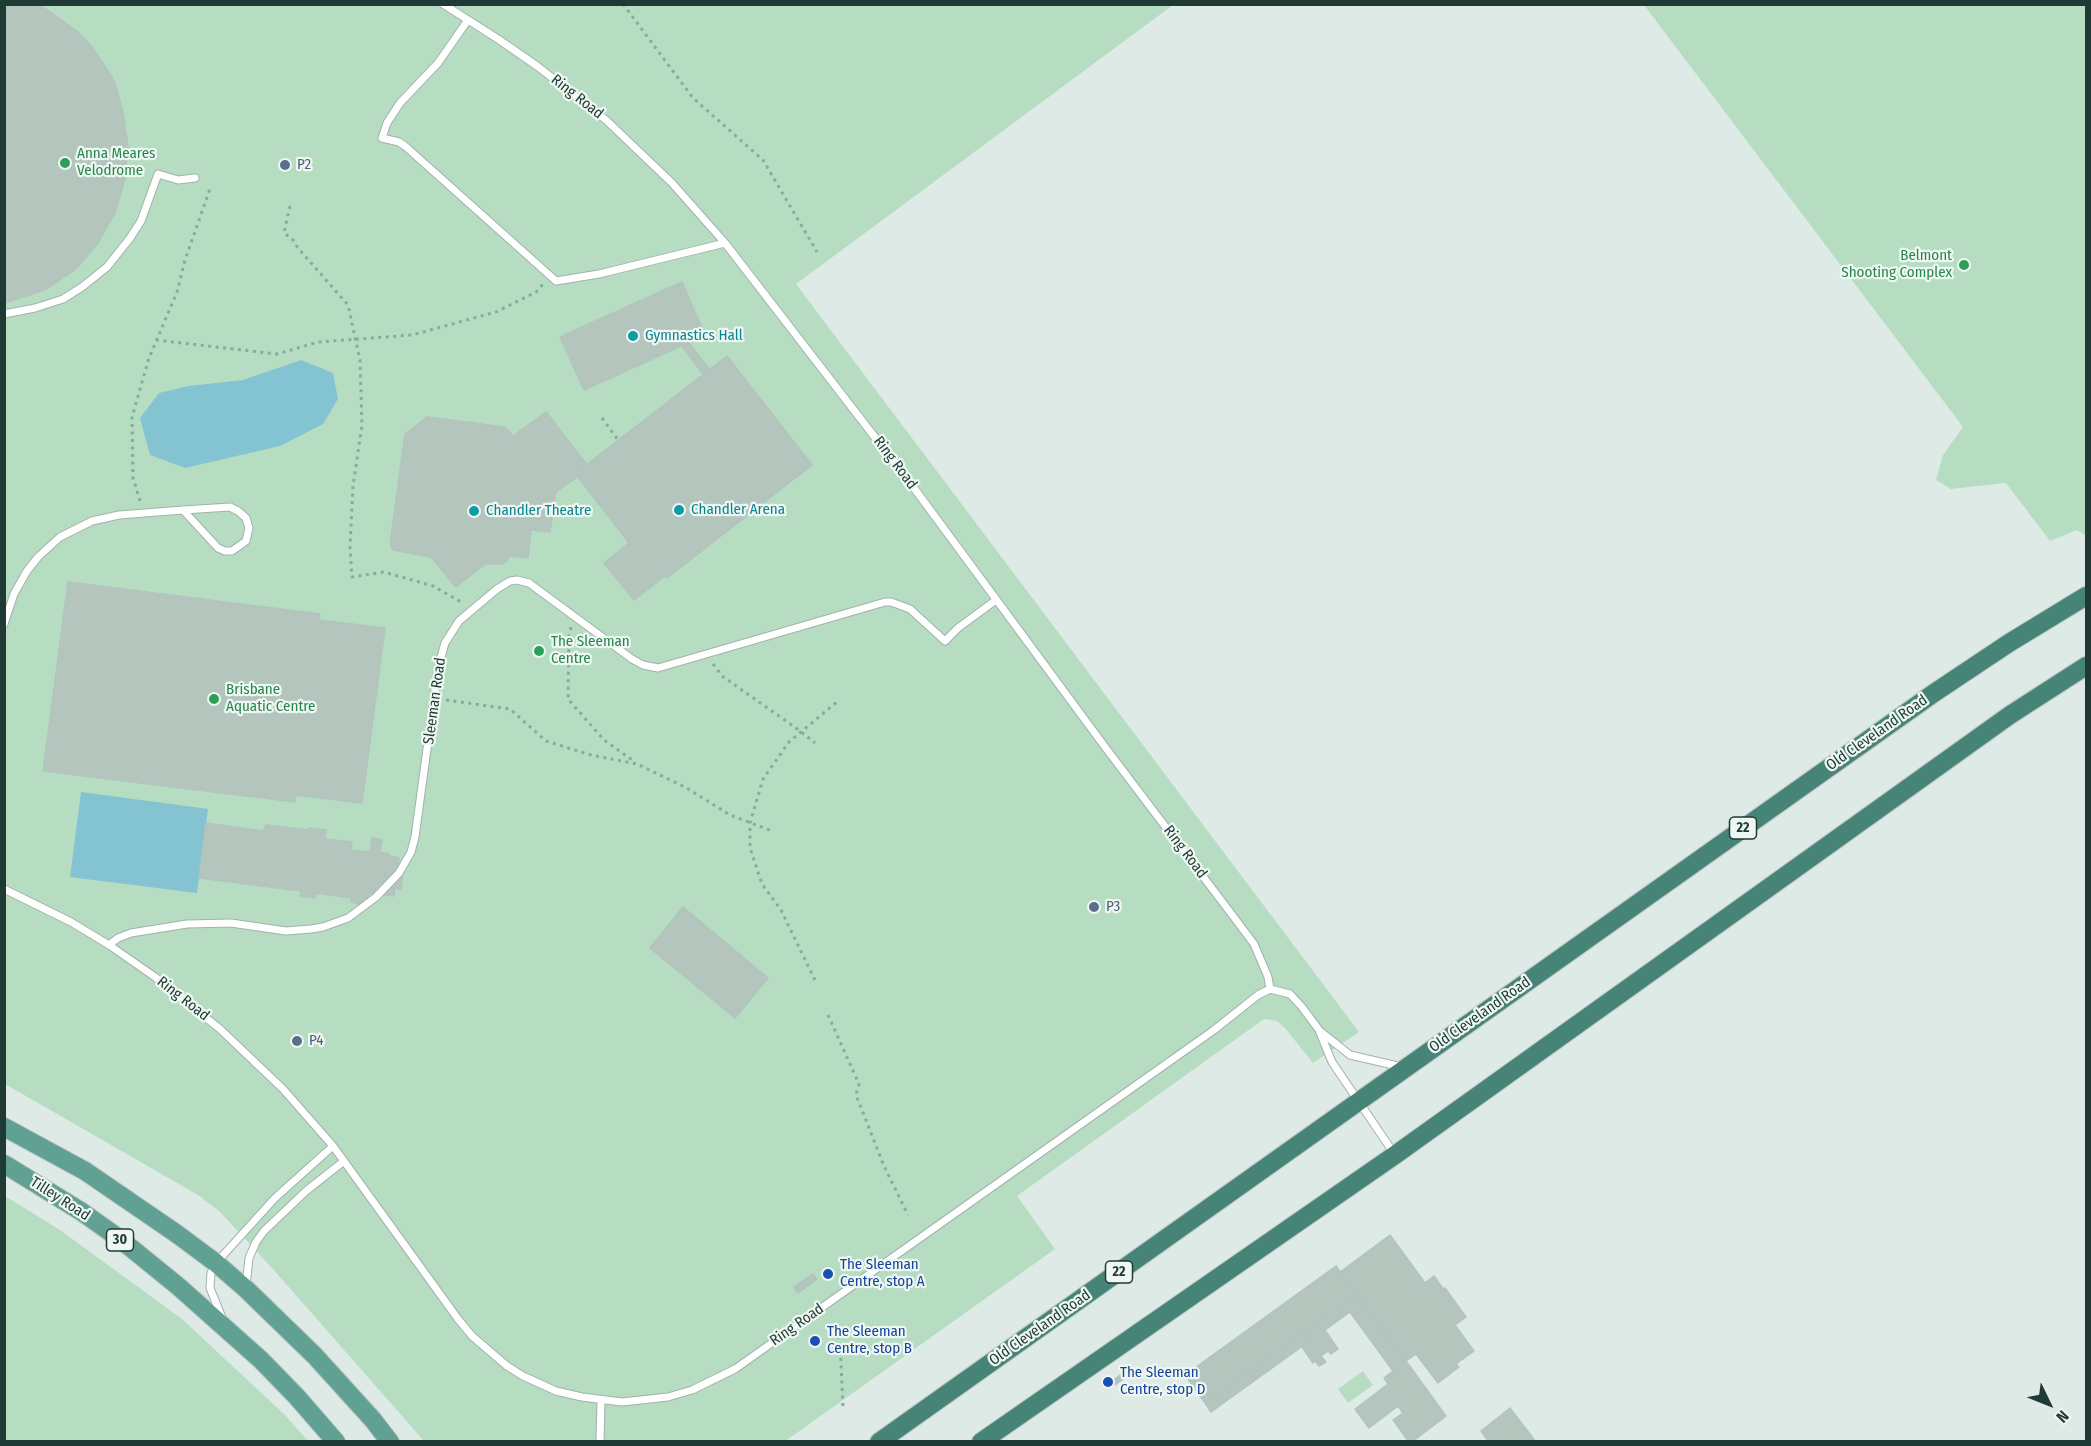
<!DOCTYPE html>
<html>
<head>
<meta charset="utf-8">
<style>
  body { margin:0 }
  #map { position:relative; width:2091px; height:1446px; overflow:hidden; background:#deeae5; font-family:"Fira Sans Condensed",sans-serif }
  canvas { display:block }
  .frame { position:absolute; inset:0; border:6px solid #1f3a34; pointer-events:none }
  .north { position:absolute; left:2019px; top:1374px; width:60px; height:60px; -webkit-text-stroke:4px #eff7f3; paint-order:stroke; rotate:133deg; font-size:16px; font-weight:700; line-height:24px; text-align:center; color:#1f3a34 }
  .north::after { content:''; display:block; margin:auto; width:21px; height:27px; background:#1f3a34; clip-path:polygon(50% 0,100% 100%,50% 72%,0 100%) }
</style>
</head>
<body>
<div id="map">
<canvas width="2091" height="1446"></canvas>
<div class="frame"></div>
<div class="north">N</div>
</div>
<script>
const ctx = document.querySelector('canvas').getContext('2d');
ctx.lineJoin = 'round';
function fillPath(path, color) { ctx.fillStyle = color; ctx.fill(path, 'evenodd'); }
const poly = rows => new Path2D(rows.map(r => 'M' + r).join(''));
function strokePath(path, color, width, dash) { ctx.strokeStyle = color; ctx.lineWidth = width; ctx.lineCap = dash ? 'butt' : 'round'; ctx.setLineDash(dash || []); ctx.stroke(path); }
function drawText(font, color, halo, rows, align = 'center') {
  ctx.font = font + ' "Fira Sans Condensed",sans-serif'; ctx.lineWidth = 4.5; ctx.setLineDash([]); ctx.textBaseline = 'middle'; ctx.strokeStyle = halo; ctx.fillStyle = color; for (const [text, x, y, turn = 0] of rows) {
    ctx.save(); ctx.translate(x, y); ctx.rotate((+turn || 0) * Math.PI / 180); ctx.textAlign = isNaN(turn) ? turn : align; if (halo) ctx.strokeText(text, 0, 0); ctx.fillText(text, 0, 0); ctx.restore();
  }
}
const green = poly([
  [5,5,1173,5,796,284,1359,1032,1313,1063,1285,1028,1277,1021,1264,1019,1017,1196,1055,1249,784,1442,424,1441,272,1268,220,1212,198,1195,5,1084],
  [1644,5,2086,5,2086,536,2077,530,2050,541,2006,483,1951,489,1936,480,1943,455,1963,427],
  [5,1196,60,1230,182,1319,285,1415,308,1441,5,1441],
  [1363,1371,1373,1385,1348,1403,1338,1389]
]);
const water = poly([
  [301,360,333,373,338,399,323,424,280,446,185,468,150,455,140,418,159,393,189,386,243,380],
  [81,792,208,809,197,893,70,877]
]);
const building = poly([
  [4,4,38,4,43,7,78,32,91,46,111,75,117,89,123,113,128,146,125,179,115,213,98,243,76,269,45,290,4,303,4,4],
  [682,282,705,335,584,390,560,337,682,282],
  [689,343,709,369,703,374,682,346,689,343],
  [727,356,812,465,667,578,665,576,634,600,604,563,629,543,578,477,584,472,581,469,727,356],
  [546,412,587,465,581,469,584,472,556,492,550,532,531,530,528,558,509,556,507,561,503,564,485,564,456,587,431,557,393,550,390,544,405,434,427,417,505,427,513,436,546,412],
  [68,582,320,614,319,620,385,628,362,803,296,795,295,802,43,771,68,582],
  [206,823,263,831,266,825,308,830,309,828,326,830,325,839,352,842,351,850,370,852,372,838,382,840,380,852,389,854,389,856,399,858,397,870,403,871,401,889,395,888,394,896,369,893,367,905,351,902,352,898,316,893,315,898,300,896,301,891,199,878,206,823],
  [683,907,768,978,735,1018,650,948,683,907],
  [1390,1235,1425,1283,1434,1276,1444,1290,1445,1288,1466,1317,1455,1325,1474,1351,1456,1364,1459,1367,1438,1383,1416,1354,1406,1361,1340,1272,1390,1235],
  [1336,1266,1356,1295,1205,1403,1185,1375,1336,1266],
  [813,1274,817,1279,798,1293,794,1287,813,1274],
  [1356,1295,1406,1361,1393,1371,1350,1312,1211,1412,1205,1403,1356,1295],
  [1325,1330,1338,1349,1331,1354,1328,1351,1321,1356,1326,1362,1319,1366,1315,1361,1313,1363,1302,1347,1325,1330],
  [1406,1361,1446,1416,1412,1442,1409,1442,1393,1420,1403,1413,1398,1406,1369,1428,1355,1409,1388,1384,1384,1378,1406,1361],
  [1131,1367,1134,1371,1115,1385,1112,1381,1131,1367],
  [1510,1408,1536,1442,1489,1442,1481,1431,1510,1408]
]);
const path = poly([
  [623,4,693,98,763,160,817,252],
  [290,206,284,233,293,240,298,248,348,305,360,360,362,425,353,486,350,547,352,577,384,572,433,586,463,603],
  [156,340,277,354,318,342,412,335,496,312,536,292,543,284],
  [602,418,618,440],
  [140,501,133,478,132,417,149,358,177,292,185,260,211,186],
  [571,627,569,636,568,699,604,740,635,762],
  [713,664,722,676,796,728,815,743],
  [446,700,510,709,546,741,591,755,637,764,685,787,730,815,772,831],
  [815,980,781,910,762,884,750,848,750,823,763,779,789,742,838,701],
  [828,1015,859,1084,856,1095,884,1166,908,1215],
  [835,1329,840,1342,843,1407]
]);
const service = poly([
  [443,4,498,39,537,66,606,120,672,183,725,243,914,488,1105,747,1233,916,1254,944,1268,977,1270,989],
  [468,20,438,63,400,103,387,123,382,138,399,142,405,146,556,281,599,274,725,243],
  [4,314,35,308,63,299,82,287,107,267,130,238,141,221,158,174,178,180,195,178],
  [4,624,14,594,27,571,38,557,60,537,92,521,119,515,183,510,230,507,238,511,246,518,249,528,246,541,232,551,225,551,218,548,183,510],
  [4,889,71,922,109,945,155,977,220,1029,283,1089,333,1146,458,1319,472,1336,507,1366,523,1376,556,1391,582,1397,622,1402,668,1397,692,1390,735,1369,1214,1030,1258,995,1270,989,1290,994,1302,1007,1319,1030,1332,1062,1395,1155],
  [109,945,118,938,131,933,187,924,231,923,286,931,311,929,323,927,348,918,376,897,399,873,411,852,415,837,438,668,445,643,459,621,497,589,510,581,517,580,529,583,632,659,643,665,658,668,885,602,891,602,910,609,945,641,958,628,996,600],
  [1321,1032,1350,1055,1402,1067],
  [246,1286,249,1258,256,1242,264,1231,306,1191,344,1161],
  [223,1320,210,1288,211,1273,216,1263,275,1198,333,1146],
  [600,1442,601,1401]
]);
const primary = poly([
  [4,1127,85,1171,177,1234,216,1263,246,1289,315,1356,373,1420,390,1442],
  [4,1164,82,1212,120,1239,179,1287,261,1360,297,1397,336,1442]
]);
const trunk = poly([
  [879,1442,1934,693,2009,643,2086,596],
  [981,1442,1395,1155,2010,715,2086,666]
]);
const markers = [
  [65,163,6,"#2e9e5b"],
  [285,165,6,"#5c6f8a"],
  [1964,265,6,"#2e9e5b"],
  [633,336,6,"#0f9aa8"],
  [679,510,6,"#0f9aa8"],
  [474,511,6,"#0f9aa8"],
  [539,651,6,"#2e9e5b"],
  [214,699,6,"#2e9e5b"],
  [1094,907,6,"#5c6f8a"],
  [297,1041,6,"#5c6f8a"],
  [828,1274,6,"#1a4fb4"],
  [815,1341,6,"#1a4fb4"],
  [1108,1382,6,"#1a4fb4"]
];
const shields = [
  [1743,828,27],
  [120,1240,27],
  [1119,1272,27]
];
const shieldNames = [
  ["22",1743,828],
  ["30",120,1240],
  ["22",1119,1272]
];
const streetNames = [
  ["Ring Road",577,97,38],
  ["Ring Road",895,463,53],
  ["Sleeman Road",435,701,-82],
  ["Old Cleveland Road",1877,733,-35],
  ["Ring Road",1185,852,53],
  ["Ring Road",183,999,38],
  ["Old Cleveland Road",1480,1015,-35],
  ["Tilley Road",60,1199,33],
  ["Ring Road",797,1325,-35],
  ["Old Cleveland Road",1040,1328,-35]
];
const leisureNames = [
  ["Anna Meares",77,154],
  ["Velodrome",77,171],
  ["Belmont",1952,256,"right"],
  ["Shooting Complex",1952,273,"right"],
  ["The Sleeman",551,642],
  ["Centre",551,659],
  ["Brisbane",226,690],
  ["Aquatic Centre",226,707]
];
const serviceNames = [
  ["P2",297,165],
  ["P3",1106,907],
  ["P4",309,1041]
];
const cultureNames = [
  ["Gymnastics Hall",645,336],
  ["Chandler Arena",691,510],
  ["Chandler Theatre",486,511]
];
const transitNames = [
  ["The Sleeman",840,1265],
  ["Centre, stop A",840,1282],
  ["The Sleeman",827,1332],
  ["Centre, stop B",827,1349],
  ["The Sleeman",1120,1373],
  ["Centre, stop D",1120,1390]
];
fillPath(green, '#b6ddc2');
fillPath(water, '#84c3d2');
fillPath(building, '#b4c5be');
strokePath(building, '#b1c4bd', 1.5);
strokePath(service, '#a1b2ac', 9);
strokePath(primary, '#bcc4c2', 20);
strokePath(trunk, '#bcc4c2', 20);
strokePath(path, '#7eafa1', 3, [3, 4.5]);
strokePath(service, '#fff', 7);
strokePath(primary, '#61a193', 18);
strokePath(trunk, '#468478', 18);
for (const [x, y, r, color] of markers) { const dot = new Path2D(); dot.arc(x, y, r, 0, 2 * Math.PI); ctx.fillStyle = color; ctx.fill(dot); strokePath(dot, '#eff7f3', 2); }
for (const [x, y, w] of shields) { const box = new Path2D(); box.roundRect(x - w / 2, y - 11, w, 22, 4.5); ctx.fillStyle = '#eff7f3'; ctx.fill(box); strokePath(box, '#1f3a34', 1.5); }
drawText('bold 14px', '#1f3a34', null, shieldNames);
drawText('15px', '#1f3a34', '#eff7f3', streetNames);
drawText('15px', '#27864d', '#eff7f3', leisureNames, 'left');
drawText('15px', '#4e5e75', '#eff7f3', serviceNames, 'left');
drawText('15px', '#0d838f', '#eff7f3', cultureNames, 'left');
drawText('15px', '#164399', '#eff7f3', transitNames, 'left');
</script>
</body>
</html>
